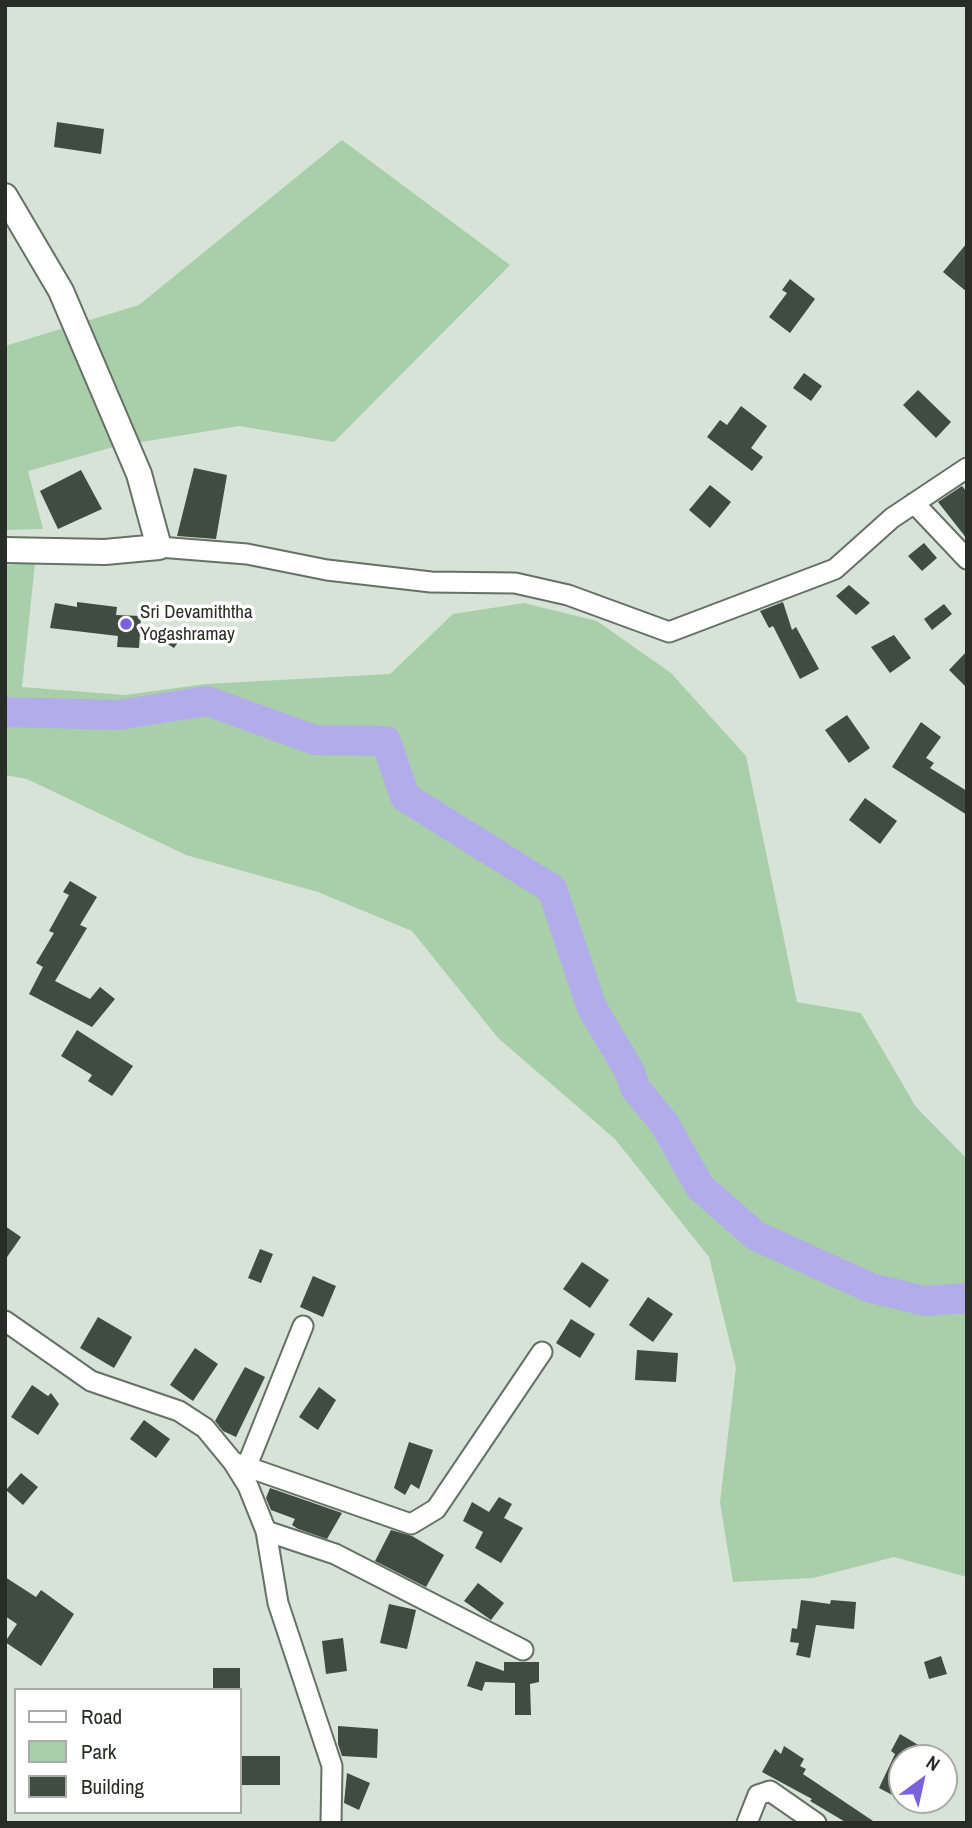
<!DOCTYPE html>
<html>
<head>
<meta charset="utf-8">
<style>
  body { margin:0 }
  #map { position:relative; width:972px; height:1828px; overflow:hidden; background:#d6e3d6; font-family:"Archivo Narrow",sans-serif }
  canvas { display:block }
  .frame { position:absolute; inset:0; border:7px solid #282d28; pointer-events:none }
  .legend { position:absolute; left:14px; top:1688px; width:228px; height:126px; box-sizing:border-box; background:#fff; border:2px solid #a9aba9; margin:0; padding:9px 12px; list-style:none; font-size:21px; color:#282d28 }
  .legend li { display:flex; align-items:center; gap:14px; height:35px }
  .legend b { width:35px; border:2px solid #a9aba9 }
  .north { position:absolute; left:888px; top:1744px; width:70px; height:70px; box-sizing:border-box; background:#fff; border:2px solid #a9aba9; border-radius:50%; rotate:33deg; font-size:19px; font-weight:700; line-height:28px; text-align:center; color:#282d28 }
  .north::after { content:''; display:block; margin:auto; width:24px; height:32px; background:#7b62dd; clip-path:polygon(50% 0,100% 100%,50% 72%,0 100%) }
</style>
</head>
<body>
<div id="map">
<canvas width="972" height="1828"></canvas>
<div class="frame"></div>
<ul class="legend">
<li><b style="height:9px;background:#fff"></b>Road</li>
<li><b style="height:19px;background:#a9cfaa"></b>Park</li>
<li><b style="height:19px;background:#404b41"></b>Building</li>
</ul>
<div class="north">N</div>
</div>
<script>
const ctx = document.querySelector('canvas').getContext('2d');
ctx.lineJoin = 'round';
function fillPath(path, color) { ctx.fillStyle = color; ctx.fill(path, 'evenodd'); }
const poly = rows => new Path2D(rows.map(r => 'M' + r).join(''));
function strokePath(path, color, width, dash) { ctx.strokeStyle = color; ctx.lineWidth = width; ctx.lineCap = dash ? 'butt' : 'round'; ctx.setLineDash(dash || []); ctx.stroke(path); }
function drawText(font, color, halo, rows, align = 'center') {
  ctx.font = font + ' "Archivo Narrow",sans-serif'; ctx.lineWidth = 7; ctx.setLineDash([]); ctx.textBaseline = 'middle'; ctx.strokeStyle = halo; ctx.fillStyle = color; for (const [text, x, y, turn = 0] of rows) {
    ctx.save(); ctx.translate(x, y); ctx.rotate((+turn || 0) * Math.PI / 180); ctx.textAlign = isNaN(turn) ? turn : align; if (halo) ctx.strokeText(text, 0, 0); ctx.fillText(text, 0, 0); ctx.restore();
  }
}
const green = poly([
  [342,140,510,265,334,442,239,426,117,446,28,471,43,529,5,530,5,346,139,305],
  [35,563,22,687,125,695,206,684,390,674,453,614,524,603,597,621,671,673,746,756,797,1002,861,1013,916,1107,967,1159,967,1577,894,1557,813,1578,733,1582,720,1502,736,1368,709,1257,615,1139,498,1038,412,931,318,892,186,855,27,779,5,775,5,565]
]);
const river = poly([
  [5,712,118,715,207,701,315,740,386,741,405,797,552,889,592,1008,630,1072,635,1088,664,1123,700,1187,756,1236,871,1288,925,1301,967,1298]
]);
const building = poly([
  [57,122,104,129,101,154,54,147],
  [967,243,967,292,943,272],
  [790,279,815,299,790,333,769,317,787,293,782,290],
  [804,373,822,386,811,401,793,388],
  [918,390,951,422,936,438,903,405],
  [741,406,767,426,751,448,763,457,752,471,707,437,720,420,727,425],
  [194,468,227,475,216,539,177,536],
  [81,470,102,509,58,529,40,491],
  [710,485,731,502,710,528,689,510],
  [962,486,967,492,967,539,938,502],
  [924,543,937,558,922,571,908,556],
  [849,585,870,603,856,615,836,596],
  [77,602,117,607,116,615,141,616,139,648,117,647,118,636,50,628,55,603,77,607],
  [783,602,792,630,796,627,819,669,800,679,773,626,769,628,760,611],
  [944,604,952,614,932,630,924,619],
  [171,630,182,636,174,648,163,641],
  [894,635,911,658,890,673,871,647],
  [967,651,967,688,949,670],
  [847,715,870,748,849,763,825,730],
  [921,722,941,737,926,758,934,763,930,768,967,791,967,815,892,767],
  [865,798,897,821,880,844,849,820],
  [70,881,97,897,80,925,87,928,55,981,90,999,100,987,115,999,92,1027,29,994,43,967,36,963,54,933,49,931,69,895,63,892],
  [77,1030,133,1066,112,1096,88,1081,92,1075,61,1056],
  [5,1226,21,1237,5,1260],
  [260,1249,273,1254,261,1283,248,1278],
  [582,1262,609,1280,590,1308,563,1289],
  [313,1276,336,1286,323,1317,300,1307],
  [648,1297,673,1314,653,1342,629,1325],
  [98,1317,132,1337,114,1368,80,1348],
  [571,1319,595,1334,580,1358,556,1343],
  [195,1348,218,1364,193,1401,170,1385],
  [637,1350,678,1353,676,1382,635,1380],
  [245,1367,265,1377,236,1437,223,1431,215,1421],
  [32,1385,48,1396,51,1393,59,1404,38,1435,11,1417],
  [319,1387,336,1400,318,1430,299,1417],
  [144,1420,170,1439,156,1458,130,1439],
  [409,1442,433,1450,419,1489,411,1484,405,1495,394,1488],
  [21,1473,38,1487,23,1505,6,1490],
  [270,1488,342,1513,327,1539,298,1529,292,1525,295,1519,271,1510,266,1498],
  [499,1497,512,1504,504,1518,523,1528,501,1563,475,1548,483,1532,463,1521,472,1502,489,1512],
  [391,1530,412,1536,444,1555,426,1587,375,1561],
  [5,1577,36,1597,41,1590,74,1614,41,1666,5,1642,17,1624,5,1616],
  [478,1583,504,1603,491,1620,464,1601],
  [801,1600,830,1604,831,1600,856,1602,854,1629,816,1625,810,1658,796,1655,799,1643,790,1642,792,1628,797,1629],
  [389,1604,416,1610,407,1649,380,1643],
  [343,1638,347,1671,326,1674,322,1641],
  [941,1656,947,1674,929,1679,924,1662],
  [476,1661,504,1671,504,1662,539,1662,539,1682,530,1684,531,1715,515,1715,515,1683,485,1682,482,1691,467,1686],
  [213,1668,240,1668,240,1690,213,1690],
  [338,1726,378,1729,377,1758,342,1756,338,1744],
  [900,1734,940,1758,902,1758,902,1800,879,1788,895,1754,891,1751],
  [784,1746,804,1759,800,1766,806,1769,803,1774,876,1823,847,1823,810,1801,812,1799,762,1772,775,1749,781,1754],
  [240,1756,280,1756,280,1785,240,1785],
  [347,1773,370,1783,359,1810,344,1803]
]);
const minor = poly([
  [914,503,967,559],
  [159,547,247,554,327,570,431,582,515,583,568,595,669,632,835,569,892,518,967,468],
  [5,1321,91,1381,179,1411,205,1428,233,1462,248,1486,266,1531,278,1603,332,1766,331,1823],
  [233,1462,411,1524,436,1509,542,1352],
  [246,1468,303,1326],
  [266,1531,335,1554,523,1650],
  [747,1823,758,1795,770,1791,816,1823]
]);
const tertiary = poly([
  [5,196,61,291,139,474,159,547,105,552,5,550]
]);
const markers = [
  [126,624,7,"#7b62dd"]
];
const poiNames = [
  ["Sri Devamiththa",140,613],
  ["Yogashramay",140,635]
];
fillPath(green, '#a9cfaa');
strokePath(river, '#b3acea', 30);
fillPath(building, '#404b41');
strokePath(minor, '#667166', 23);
strokePath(tertiary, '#667166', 28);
strokePath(minor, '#fff', 19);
strokePath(tertiary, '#fff', 24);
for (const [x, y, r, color] of markers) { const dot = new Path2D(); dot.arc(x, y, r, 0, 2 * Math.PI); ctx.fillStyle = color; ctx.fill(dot); strokePath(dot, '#fff', 2.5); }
drawText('19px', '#282d28', '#fff', poiNames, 'left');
</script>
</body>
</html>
